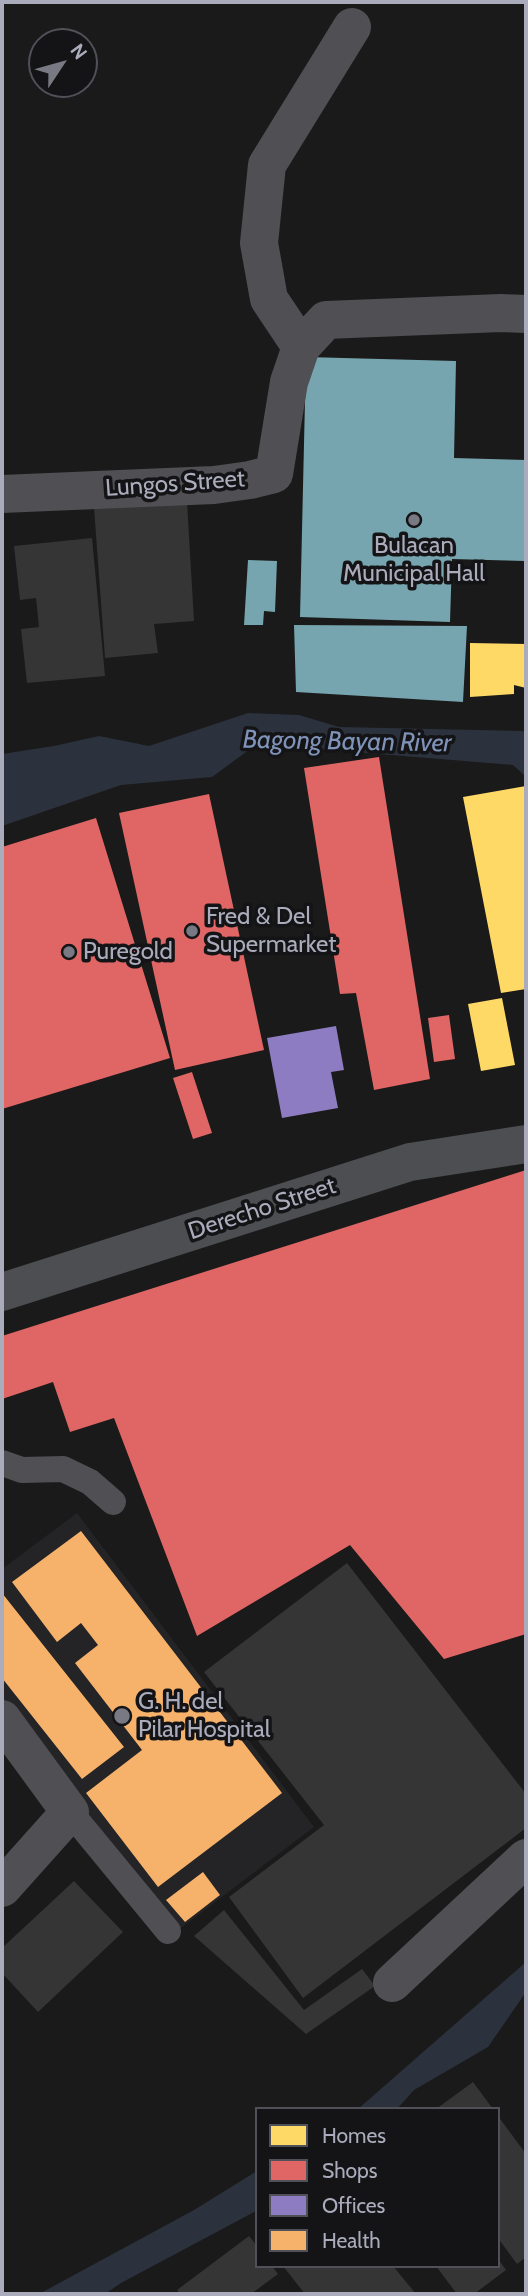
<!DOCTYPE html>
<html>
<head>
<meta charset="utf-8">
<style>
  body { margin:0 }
  #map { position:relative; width:528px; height:2296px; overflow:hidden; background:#1a1a1a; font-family:Cabin,sans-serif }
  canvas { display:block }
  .frame { position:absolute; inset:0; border:4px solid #aaacbc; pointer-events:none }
  .legend { position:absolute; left:255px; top:2107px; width:245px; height:161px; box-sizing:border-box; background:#141416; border:2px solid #505158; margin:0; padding:9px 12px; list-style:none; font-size:21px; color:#aaacbc }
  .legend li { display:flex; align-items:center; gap:14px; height:35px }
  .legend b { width:35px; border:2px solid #505158 }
  .north { position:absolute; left:28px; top:28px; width:70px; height:70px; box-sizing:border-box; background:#141416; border:2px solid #505158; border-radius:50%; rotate:54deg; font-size:19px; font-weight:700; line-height:28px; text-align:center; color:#aaacbc }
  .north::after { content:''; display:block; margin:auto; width:24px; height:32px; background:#787983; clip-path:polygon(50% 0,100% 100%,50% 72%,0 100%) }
</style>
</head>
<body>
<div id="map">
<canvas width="528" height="2296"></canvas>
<div class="frame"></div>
<ul class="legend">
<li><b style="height:19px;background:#ffd966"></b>Homes</li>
<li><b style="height:19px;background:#e06666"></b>Shops</li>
<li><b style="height:19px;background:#8e7cc3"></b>Offices</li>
<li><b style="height:19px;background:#f6b26b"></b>Health</li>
</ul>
<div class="north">N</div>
</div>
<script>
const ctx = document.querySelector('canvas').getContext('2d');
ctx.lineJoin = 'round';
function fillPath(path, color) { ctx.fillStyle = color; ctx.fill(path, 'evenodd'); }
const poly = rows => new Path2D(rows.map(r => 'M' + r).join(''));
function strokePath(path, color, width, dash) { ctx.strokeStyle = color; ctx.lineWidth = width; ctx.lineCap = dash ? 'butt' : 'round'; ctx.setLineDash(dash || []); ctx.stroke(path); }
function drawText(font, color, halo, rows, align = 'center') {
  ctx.font = font + ' Cabin,sans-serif'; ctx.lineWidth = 7; ctx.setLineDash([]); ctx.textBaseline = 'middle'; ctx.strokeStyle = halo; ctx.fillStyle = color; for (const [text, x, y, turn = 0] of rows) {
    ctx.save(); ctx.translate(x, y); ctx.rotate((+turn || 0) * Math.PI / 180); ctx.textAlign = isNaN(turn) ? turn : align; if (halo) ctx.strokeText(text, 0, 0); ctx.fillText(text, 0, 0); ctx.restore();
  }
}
const built = poly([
  [77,1513,314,1827,177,1931,2,1699,2,1569]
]);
const water = poly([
  [248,713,299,715,339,727,523,731,526,734,526,777,513,765,257,744,212,777,121,785,2,826,2,754,54,746,99,736,149,746],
  [526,1962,526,1992,488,2047,414,2090,397,2109,358,2109],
  [257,2171,256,2211,121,2283,105,2294,39,2294,194,2210]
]);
const homes = poly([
  [470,643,526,644,526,688,514,685,514,694,470,697],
  [526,786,526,989,501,993,463,797],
  [502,998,515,1065,481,1071,468,1004]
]);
const shops = poly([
  [379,757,430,1079,374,1090,356,993,340,994,304,768],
  [209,794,264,1050,175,1070,119,813],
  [96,818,170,1058,2,1109,2,847],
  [449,1015,455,1059,434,1062,428,1018],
  [192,1072,212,1133,193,1139,173,1078],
  [526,1170,526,1634,444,1659,350,1545,197,1636,114,1418,70,1432,53,1382,2,1399,2,1336]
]);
const offices = poly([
  [336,1026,344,1070,331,1072,338,1108,282,1118,267,1038]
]);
const health = poly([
  [81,1531,282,1793,158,1887,86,1793,142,1750,75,1663,98,1645,81,1623,57,1642,12,1582],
  [2,1593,124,1747,82,1779,2,1678],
  [203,1872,220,1895,185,1922,166,1900]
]);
const public = poly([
  [306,357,456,361,454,458,526,460,525,561,452,559,450,622,300,617],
  [248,560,277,561,275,612,264,611,263,625,244,625],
  [294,625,467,626,463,702,296,692]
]);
const building = poly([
  [187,502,194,621,154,624,158,653,105,658,94,507],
  [92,538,105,676,27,683,21,629,39,627,36,598,20,600,14,546],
  [347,1563,526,1794,526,1828,303,1998,229,1897,324,1825,204,1672],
  [74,1881,123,1932,38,2012,2,1973,2,1948],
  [224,1910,304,2010,362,1969,375,1986,306,2034,194,1936],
  [473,2082,493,2109,436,2109],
  [498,2116,526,2154,526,2257,517,2264,498,2238],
  [249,2236,257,2246,257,2266,272,2266,278,2274,251,2294,180,2294,177,2290],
  [498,2259,506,2270,474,2294,457,2294,436,2266,498,2266],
  [283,2266,393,2266,416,2294,305,2294]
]);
const service = poly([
  [2,1463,22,1470,63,1469,90,1482,113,1502],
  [70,1812,168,1931]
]);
const minor = poly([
  [301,347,269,299,259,243,267,165,352,27],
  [2,494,214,485,250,480,274,474,289,382,301,347,326,320,501,313,526,314],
  [2,1719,70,1812,2,1888],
  [392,1983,526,1858]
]);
const secondary = poly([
  [2,1292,410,1162,526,1144]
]);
const markers = [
  [414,520,7,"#787983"],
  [192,931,7,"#787983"],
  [69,952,7,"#787983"],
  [122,1716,9,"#787983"]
];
const streetNames = [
  ["Lungos Street",175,484,-4],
  ["Derecho Street",262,1209,-18]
];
const poiNames = [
  ["Bulacan",414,546,"center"],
  ["Municipal Hall",414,574,"center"],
  ["Fred & Del",206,917],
  ["Supermarket",206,945],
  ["Puregold",83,952],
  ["G. H. del",138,1702],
  ["Pilar Hospital",138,1730]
];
const waterNames = [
  ["Bagong Bayan River",347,742,1]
];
fillPath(built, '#242326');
fillPath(water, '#2b323d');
fillPath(homes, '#ffd966');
fillPath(shops, '#e06666');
fillPath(offices, '#8e7cc3');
fillPath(health, '#f6b26b');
fillPath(public, '#76a5af');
fillPath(building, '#353536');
strokePath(service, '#4f4f54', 26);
strokePath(minor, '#4f4f54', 38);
strokePath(secondary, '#4d4e52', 38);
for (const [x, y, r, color] of markers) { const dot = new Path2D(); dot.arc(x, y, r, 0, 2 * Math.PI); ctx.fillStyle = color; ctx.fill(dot); strokePath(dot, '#141416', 2.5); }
drawText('24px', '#aaacbc', '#141416', streetNames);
drawText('24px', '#aaacbc', '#141416', poiNames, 'left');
drawText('italic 26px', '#7f93b9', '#141416', waterNames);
</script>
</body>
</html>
